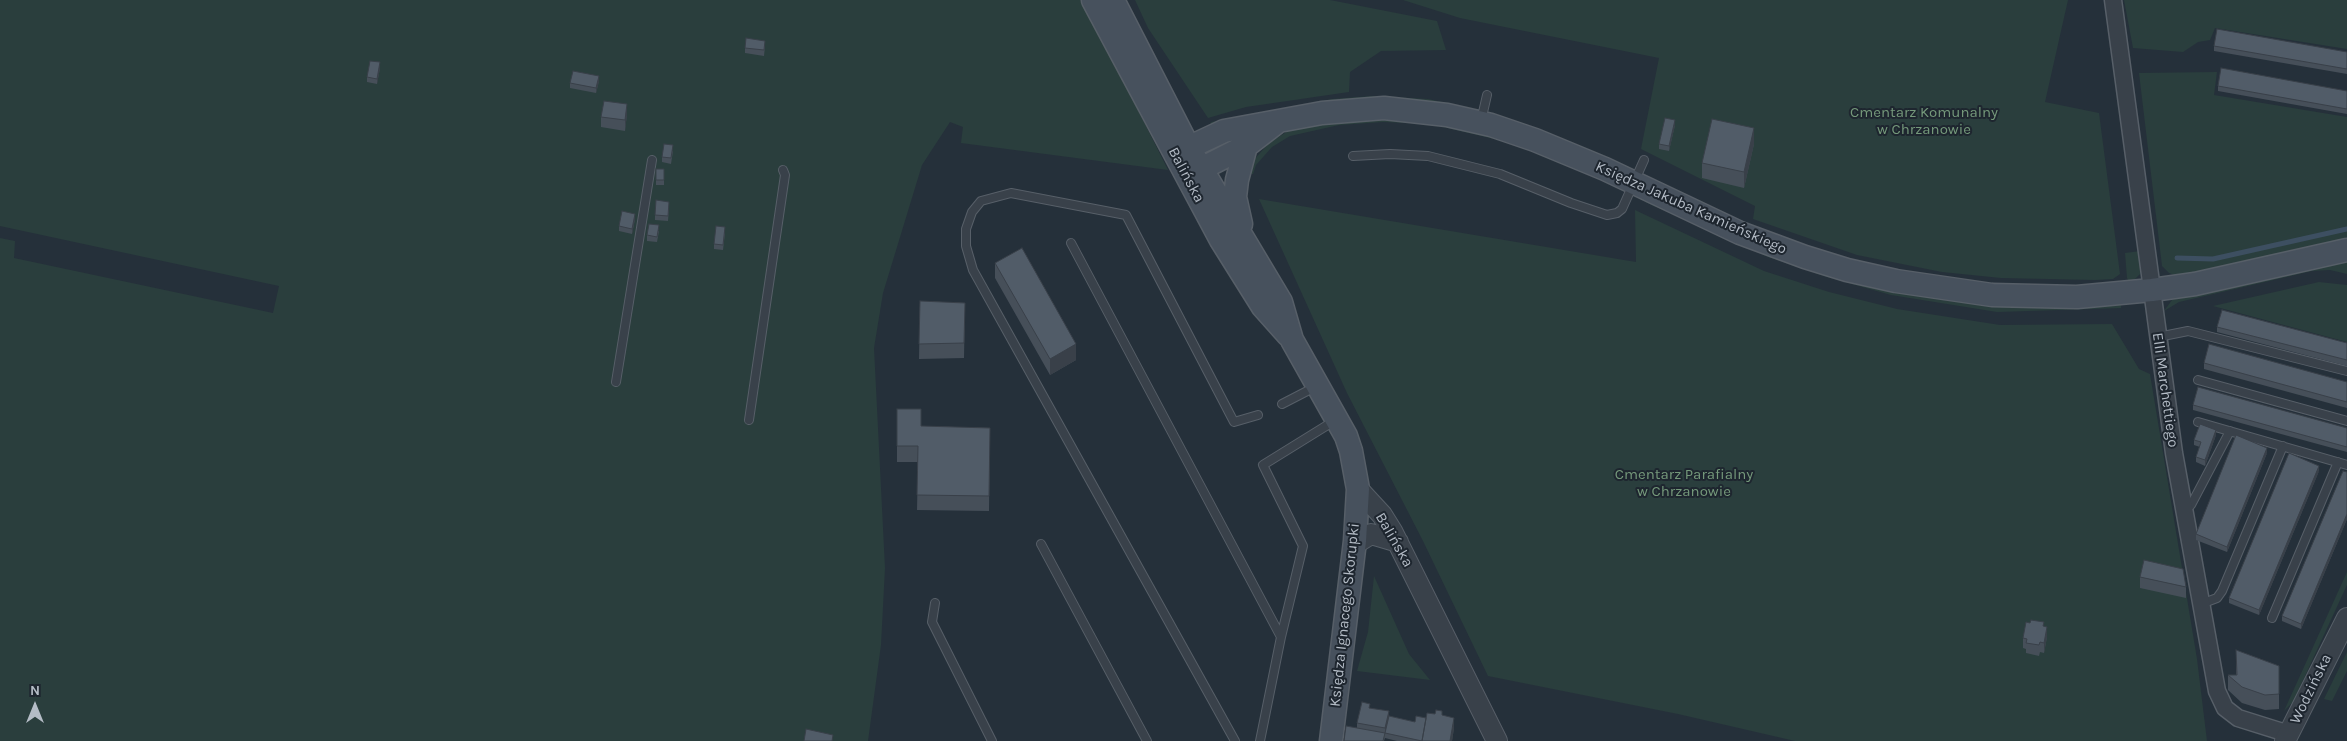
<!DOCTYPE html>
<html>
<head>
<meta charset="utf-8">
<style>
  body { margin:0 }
  #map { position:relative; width:2347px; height:741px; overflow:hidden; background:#25303a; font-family:Karla,sans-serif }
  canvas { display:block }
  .north { position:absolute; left:10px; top:681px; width:50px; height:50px; -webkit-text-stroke:4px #1e262f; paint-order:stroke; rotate:0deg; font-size:14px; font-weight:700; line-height:20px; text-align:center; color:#b4bcc6 }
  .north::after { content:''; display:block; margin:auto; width:18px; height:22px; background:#b4bcc6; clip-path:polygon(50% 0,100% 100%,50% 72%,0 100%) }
</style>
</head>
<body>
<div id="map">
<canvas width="2347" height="741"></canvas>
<div class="north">N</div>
</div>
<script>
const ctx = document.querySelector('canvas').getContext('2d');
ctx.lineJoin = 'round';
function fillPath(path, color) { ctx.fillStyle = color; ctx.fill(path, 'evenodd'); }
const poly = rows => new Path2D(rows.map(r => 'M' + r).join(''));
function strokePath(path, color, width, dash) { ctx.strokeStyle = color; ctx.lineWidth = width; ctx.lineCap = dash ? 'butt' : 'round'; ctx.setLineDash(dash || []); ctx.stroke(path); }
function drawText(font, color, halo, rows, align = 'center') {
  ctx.font = font + ' Karla,sans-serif'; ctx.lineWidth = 4; ctx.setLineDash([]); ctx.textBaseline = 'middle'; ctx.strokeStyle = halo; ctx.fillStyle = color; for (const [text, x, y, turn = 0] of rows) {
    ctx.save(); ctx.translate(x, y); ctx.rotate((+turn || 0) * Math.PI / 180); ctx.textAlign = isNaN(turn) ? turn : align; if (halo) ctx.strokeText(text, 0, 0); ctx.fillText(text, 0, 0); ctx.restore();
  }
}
const green = poly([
  [0,0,1083,0,1168,170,961,143,963,127,950,122,922,165,883,293,874,348,885,568,881,645,868,741,0,741,0,238,15,241,14,258,273,313,279,286,0,226],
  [1135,0,1330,0,1437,21,1446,50,1381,51,1350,72,1349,92,1246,107,1208,118,1148,28],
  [1403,0,2068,0,2045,102,2099,113,2120,274,2113,279,2095,280,2001,278,1942,272,1857,255,1753,219,1755,206,1641,149,1659,58,1460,18],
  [2124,0,2347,0,2347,49,2215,28,2210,40,2198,42,2183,52,2133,48],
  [2217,72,2214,95,2347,117,2347,240,2180,277,2169,273,2162,266,2139,73],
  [1373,96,1428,99,1475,109,1475,111,1424,101,1393,99,1210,126,1211,122,1332,99],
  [1382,117,1430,119,1520,145,1430,124,1383,122,1339,125,1290,136,1272,147,1256,165,1253,174,1247,174,1252,162,1269,143,1288,131,1315,123],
  [1259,199,1636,262,1635,210,1764,271,1829,292,1897,309,2000,325,2112,324,2139,369,2150,374,2197,659,2207,741,1795,741,1678,714,1488,676,1423,541,1347,393],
  [1650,200,1892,290,1998,306,2121,303,2121,308,1997,312,1891,295,1827,277,1768,257,1645,202],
  [2140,251,2140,274,2130,284,2127,278,2125,253],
  [2347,261,2347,274,2330,270,2312,271,2179,302,2164,311,2172,300,2179,297],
  [2319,282,2347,285,2347,342,2213,306],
  [2347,572,2347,585,2293,702,2284,711],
  [1374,576,1409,654,1430,680,1357,671,1368,632],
  [2347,652,2347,671,2332,701,2324,699]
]);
const stream = poly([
  [2177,258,2213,259,2347,229]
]);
const service = poly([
  [1481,121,1487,95],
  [1353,156,1390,154,1428,156,1500,174,1571,203,1607,215,1617,213,1622,209,1644,160],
  [1071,243,1281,637],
  [2158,337,2188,331,2347,371],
  [2198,380,2347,421],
  [616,382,652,160],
  [1282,404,1315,387],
  [749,420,785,175,783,170],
  [2198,422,2347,465],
  [2183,510,2191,505,2230,431],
  [1041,544,1147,741],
  [935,603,932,622,992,741],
  [2201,604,2217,598,2222,591,2283,446],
  [2272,618,2338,462],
  [1235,741,973,270,966,246,966,229,972,212,981,201,1011,193,1126,215,1234,422,1258,415],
  [1260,741,1281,637,1303,546,1263,465,1334,421]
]);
const minor = poly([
  [2113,0,2174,453,2217,691,2225,708,2238,718,2289,734]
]);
const tertiary = poly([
  [1358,489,1382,515,1392,531,1497,741],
  [1353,551,1358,542,1371,534,1398,542],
  [2285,741,2347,618]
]);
const secondary = poly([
  [1093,0,1221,240,1263,307,1288,335],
  [1113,0,1189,148,1281,302,1292,340,1346,436,1351,451,1358,489,1355,541,1331,741],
  [1175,154,1224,131,1322,113,1384,108,1447,115,1491,125,1535,140,1605,169,1740,233,1805,257,1847,270,1896,281,1992,295,2077,297,2152,290,2195,284,2347,250],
  [1189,175,1246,146,1276,123],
  [1241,224,1235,197,1237,180,1246,146]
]);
const wall = poly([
  [765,46,764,56,745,53,745,48],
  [2214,46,2347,52,2347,74,2214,51],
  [380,68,377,84,367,82,367,77],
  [599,81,596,93,570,88,570,83],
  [2218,86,2347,91,2347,114,2218,91],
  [627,114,625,131,601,127,601,117],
  [1675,125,1669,151,1659,149,1659,144],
  [1754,144,1744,188,1702,178,1702,163],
  [673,151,671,164,662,162,662,157],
  [656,169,664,169,664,185,656,185],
  [669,207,668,221,655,220,655,215],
  [635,219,632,234,619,231,619,226],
  [659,231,657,242,647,241,647,235],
  [725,233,723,250,714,249,714,244],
  [995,263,1076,360,1050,375,995,278],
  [920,301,965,303,964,358,919,359],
  [2217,327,2347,343,2347,366,2217,332],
  [2204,363,2347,382,2347,408,2204,369],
  [2193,405,2347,428,2347,452,2193,410],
  [897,409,921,426,990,428,989,511,917,510,918,462,897,462],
  [2216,435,2205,466,2196,462,2196,457,2200,447,2194,445,2194,440],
  [2267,453,2227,552,2196,540,2196,534],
  [2319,471,2259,615,2229,603,2229,598],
  [2347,472,2347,519,2301,629,2282,621,2282,616],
  [2140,577,2186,587,2186,598,2140,588],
  [2044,626,2047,637,2044,653,2040,652,2039,656,2026,653,2026,649,2023,648,2023,638],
  [2236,650,2279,666,2279,709,2265,710,2242,703,2228,690,2228,675,2236,675],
  [1370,708,1389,716,1415,722,1426,718,1442,715,1454,728,1452,741,1397,741,1385,738,1384,741,1344,741,1357,728,1357,723]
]);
const shadedWall = poly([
  [380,62,380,68,377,84,377,79],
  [599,76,599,81,596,93,596,88],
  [627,104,627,114,625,131,625,120],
  [1675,120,1675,125,1669,151,1669,146],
  [1754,128,1754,144,1744,188,1744,172],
  [635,214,635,219,632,234,632,229],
  [1076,344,1076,360,1050,375,1050,359],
  [2216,430,2216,435,2205,466,2205,460],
  [2267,448,2267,453,2227,552,2227,547],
  [2319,466,2319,471,2259,615,2259,610],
  [2347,514,2347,519,2301,629,2301,624],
  [2047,627,2047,637,2044,653,2044,643],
  [1389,711,1389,722,1385,733,1385,728],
  [1454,718,1454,728,1452,741,1450,741]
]);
const building = poly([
  [2217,29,2347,52,2347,69,2214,46,2217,29],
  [746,38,765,41,764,50,745,48,746,38],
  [370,61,380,62,377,79,367,77,370,61],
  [2221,68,2347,91,2347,109,2218,86,2221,68],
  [573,71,599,76,596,88,570,83,573,71],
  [604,101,627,104,625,120,601,117,604,101],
  [1665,118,1675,120,1669,146,1659,144,1665,118],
  [1712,119,1754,128,1744,172,1702,163,1712,119],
  [664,144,673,145,671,158,662,157,664,144],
  [656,169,664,169,664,180,656,180,656,169],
  [656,200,669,202,668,216,655,215,656,200],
  [622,211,635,214,632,229,619,226,622,211],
  [649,224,659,225,657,237,647,235,649,224],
  [716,226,725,227,723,245,714,244,716,226],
  [1022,248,1076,344,1050,359,995,263,1022,248],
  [920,301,965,303,964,343,919,344,920,301],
  [2222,310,2347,343,2347,360,2217,327,2222,310],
  [2209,344,2347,382,2347,402,2204,363,2209,344],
  [2198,387,2347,428,2347,447,2193,405,2198,387],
  [897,409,921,409,921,426,990,428,989,496,917,495,918,446,897,446,897,409],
  [2200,424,2216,430,2205,460,2196,457,2201,442,2194,440,2200,424],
  [2236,435,2267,448,2227,547,2196,534,2236,435],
  [2289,453,2319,466,2259,610,2229,598,2289,453],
  [2343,471,2347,472,2347,514,2301,624,2282,616,2343,471],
  [2144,560,2183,569,2186,587,2140,577,2144,560],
  [2031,620,2044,622,2043,626,2047,627,2044,643,2040,642,2039,645,2026,643,2027,639,2023,638,2026,622,2030,623,2031,620],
  [2236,650,2279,666,2279,694,2265,695,2242,687,2228,675,2237,675,2236,650],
  [1362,702,1370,704,1369,708,1389,711,1385,728,1357,723,1362,702],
  [1436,710,1442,711,1442,715,1454,718,1450,741,1422,741,1427,713,1435,714,1436,710],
  [1389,716,1415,722,1416,716,1426,718,1422,741,1385,733,1389,716],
  [1346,726,1385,733,1383,741,1344,741,1346,726],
  [806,729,833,735,832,741,804,741,806,729]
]);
const parkNames = [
  ["Cmentarz Komunalny",1924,113],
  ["w Chrzanowie",1924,130],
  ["Cmentarz Parafialny",1684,475],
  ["w Chrzanowie",1684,492]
];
const streetNames = [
  ["Balińska",1186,175,62],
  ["Księdza Jakuba Kamieńskiego",1691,208,24],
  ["Elli Marchettiego",2165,390,82],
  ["Balińska",1394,540,60],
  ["Księdza Ignacego Skorupki",1345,615,-84],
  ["Wodzińska",2311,689,-64]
];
fillPath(green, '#2a3e3d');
strokePath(stream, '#3d4f61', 5);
strokePath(service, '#575f68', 10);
strokePath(minor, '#575f68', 19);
strokePath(tertiary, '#575f68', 22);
strokePath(secondary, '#575f68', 25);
strokePath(service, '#39414a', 8);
strokePath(minor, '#39414a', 16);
strokePath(tertiary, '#39414a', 20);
strokePath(secondary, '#47515d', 22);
fillPath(wall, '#464f59');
fillPath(shadedWall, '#394049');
fillPath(building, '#515c68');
strokePath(building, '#394049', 1);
drawText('15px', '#75997b', '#1e262f', parkNames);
drawText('15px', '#b4bcc6', '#1e262f', streetNames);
</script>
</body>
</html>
